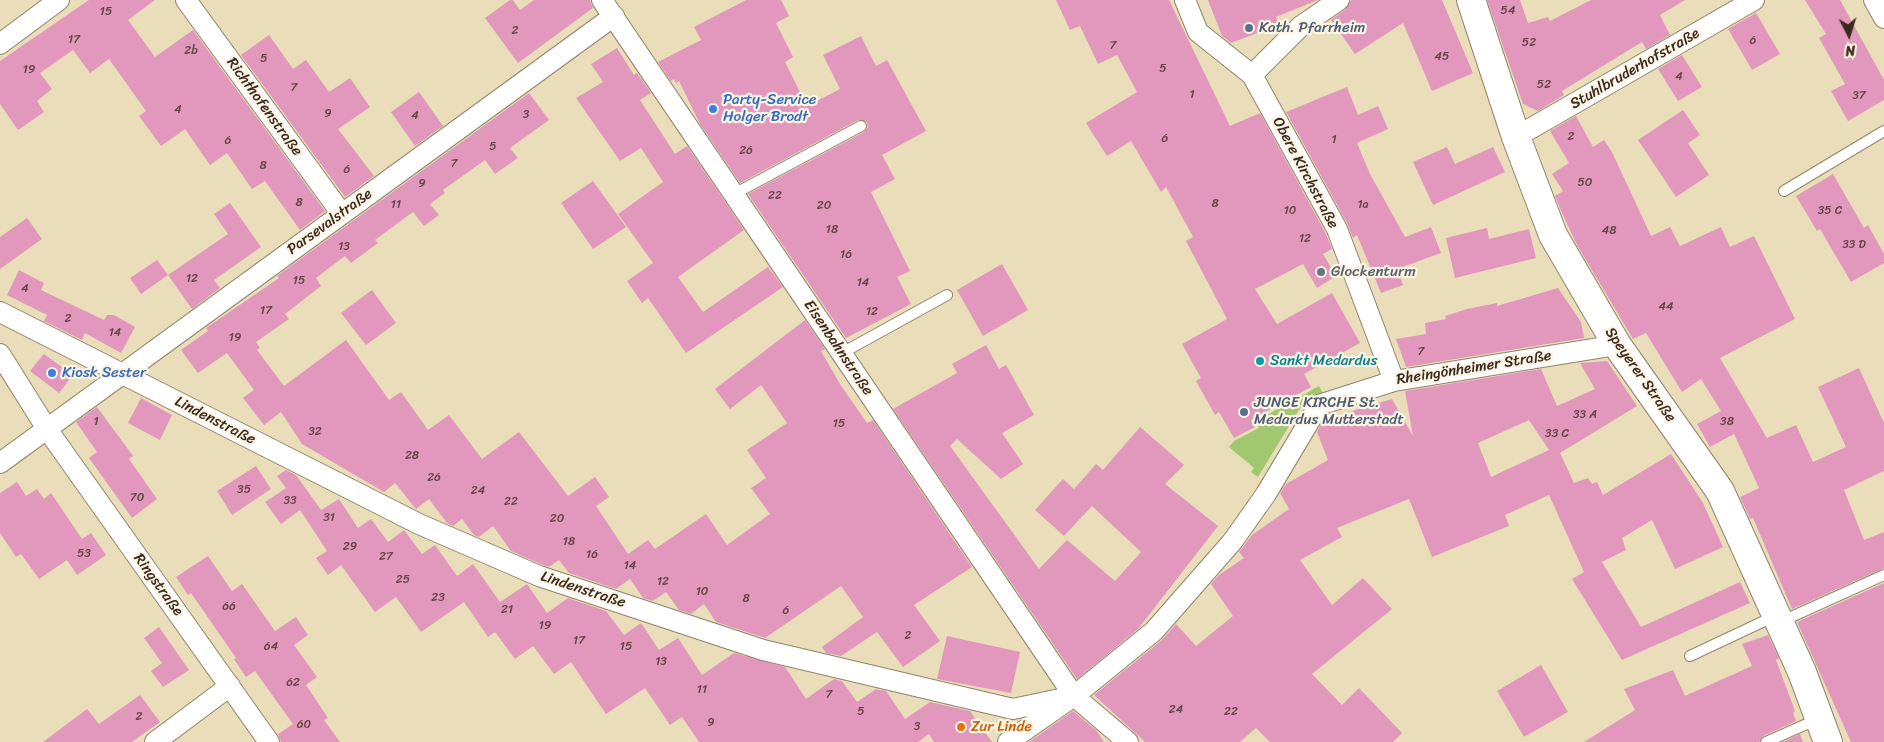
<!DOCTYPE html>
<html>
<head>
<meta charset="utf-8">
<style>
  body { margin:0 }
  #map { position:relative; width:1884px; height:742px; overflow:hidden; background:#e9deb9; font-family:Sriracha,sans-serif }
  canvas { display:block }
  .north { position:absolute; left:1824px; top:10px; width:50px; height:50px; -webkit-text-stroke:4px #fcf5e5; paint-order:stroke; rotate:175deg; font-size:14px; font-weight:700; line-height:20px; text-align:center; color:#3b2a1e }
  .north::after { content:''; display:block; margin:auto; width:18px; height:22px; background:#3b2a1e; clip-path:polygon(50% 0,100% 100%,50% 72%,0 100%) }
</style>
</head>
<body>
<div id="map">
<canvas width="1884" height="742"></canvas>
<div class="north">N</div>
</div>
<script>
const ctx = document.querySelector('canvas').getContext('2d');
ctx.lineJoin = 'round';
function fillPath(path, color) { ctx.fillStyle = color; ctx.fill(path, 'evenodd'); }
const poly = rows => new Path2D(rows.map(r => 'M' + r).join(''));
function strokePath(path, color, width, dash) { ctx.strokeStyle = color; ctx.lineWidth = width; ctx.lineCap = dash ? 'butt' : 'round'; ctx.setLineDash(dash || []); ctx.stroke(path); }
function drawText(font, color, halo, rows, align = 'center') {
  ctx.font = font + ' Sriracha,sans-serif'; ctx.lineWidth = 4.5; ctx.setLineDash([]); ctx.textBaseline = 'middle'; ctx.strokeStyle = halo; ctx.fillStyle = color; for (const [text, x, y, turn = 0] of rows) {
    ctx.save(); ctx.translate(x, y); ctx.rotate((+turn || 0) * Math.PI / 180); ctx.textAlign = isNaN(turn) ? turn : align; if (halo) ctx.strokeText(text, 0, 0); ctx.fillText(text, 0, 0); ctx.restore();
  }
}
const green = poly([
  [1319,386,1323,393,1300,408,1258,477,1251,472,1254,468,1229,447,1234,441,1259,428,1256,421]
]);
const building = poly([
  [89,0,155,0,128,20,155,57,193,30,325,211,300,230,265,181,252,189,227,153,210,165,185,129,161,146,139,116,146,111,109,59,90,73,73,50,40,73,52,89,37,101,44,112,18,130,0,104,0,61],
  [510,0,513,0,520,10,534,0,590,0,593,8,518,63,485,18],
  [746,0,781,0,789,16,776,23,793,57,785,62,807,106,840,89,823,55,861,36,876,66,887,60,926,131,882,155,895,179,871,192,910,271,897,277,911,304,846,338,748,194,864,132,868,127,867,122,858,120,740,183,700,124,679,81,676,83,674,79,671,81,658,62,701,40,694,27],
  [1056,0,1169,0,1230,126,1260,113,1326,234,1332,249,1323,254,1336,276,1317,288,1303,264,1255,289,1277,324,1332,293,1360,343,1304,374,1311,387,1251,420,1255,427,1234,438,1219,412,1215,415,1196,381,1201,378,1182,344,1227,319,1186,241,1193,237,1166,187,1161,192,1131,141,1107,156,1086,123,1137,92,1117,55,1098,64,1080,26,1070,30],
  [1208,0,1318,0,1276,17,1279,25,1231,43,1222,36],
  [1351,0,1442,0,1473,73,1432,91,1403,23,1355,54,1331,20,1346,9],
  [1487,0,1520,0,1528,23,1548,17,1550,21,1591,0,1685,0,1660,15,1670,35,1646,49,1642,42,1562,91,1564,95,1538,111,1523,104],
  [1805,0,1840,0,1884,80,1884,100,1848,121,1831,91,1845,84,1819,38,1826,34],
  [1756,13,1780,54,1752,70,1728,29],
  [269,35,293,69,306,60,329,92,350,78,370,107,338,129,374,176,345,197,241,55],
  [617,48,634,75,637,73,651,93,640,100,675,154,687,146,744,230,678,277,703,312,768,267,783,287,686,353,648,298,642,303,627,281,653,263,618,214,663,182,641,148,620,161,576,98,603,82,591,64],
  [1682,55,1702,87,1678,101,1658,69],
  [1347,87,1358,115,1378,106,1388,129,1357,143,1370,174,1405,237,1431,227,1441,253,1397,269,1403,285,1381,293,1357,235,1353,238,1347,223,1286,112],
  [419,92,443,126,415,146,391,112],
  [529,93,549,120,510,148,518,158,495,174,485,160,443,190,445,193,430,204,439,215,424,226,413,212,375,240,378,243,351,263,345,256,316,278,321,286,285,314,289,319,256,342,260,348,257,350,284,386,346,340,389,400,401,392,428,430,449,415,482,459,519,432,568,496,595,477,609,497,596,506,628,554,648,540,655,549,706,514,727,545,770,514,751,488,766,478,747,450,787,423,761,385,730,409,715,389,805,320,825,349,821,351,840,384,867,423,873,420,972,567,914,605,940,641,903,667,877,632,841,656,826,653,822,647,863,617,841,586,765,638,716,622,704,604,691,614,679,610,666,592,653,601,643,598,630,579,616,589,569,573,559,560,549,567,543,565,511,551,493,526,479,537,474,535,462,519,453,526,447,523,429,499,416,509,395,483,384,492,302,444,281,412,264,425,243,398,254,390,227,353,198,373,181,350,208,331,206,328,279,278,277,276],
  [1683,110,1700,135,1688,143,1709,175,1676,197,1638,140],
  [1576,116,1593,147,1604,140,1612,152,1651,236,1670,227,1680,246,1721,227,1730,247,1754,236,1795,319,1720,358,1767,438,1796,425,1813,462,1846,447,1818,387,1859,368,1884,423,1884,471,1844,490,1864,540,1884,532,1884,568,1792,609,1753,518,1750,519,1740,497,1759,488,1734,434,1710,447,1697,424,1721,411,1701,379,1682,392,1646,333,1633,339,1577,245,1562,213,1555,196,1563,191,1552,174,1569,163,1550,131],
  [1447,147,1455,164,1493,147,1505,172,1433,205,1413,162],
  [1833,174,1864,228,1868,225,1884,254,1884,263,1851,282,1820,229,1817,231,1796,196],
  [593,181,626,227,593,249,561,203],
  [230,203,261,247,214,280,220,288,192,309,168,275,228,234,214,214],
  [27,218,42,239,0,269,0,237],
  [1487,228,1489,239,1529,229,1536,258,1455,278,1446,238],
  [157,260,168,275,141,294,130,278],
  [1002,264,1028,310,983,336,957,290],
  [19,270,44,283,41,290,104,320,107,315,114,315,135,327,121,353,85,333,82,340,44,321,47,315,7,295],
  [1558,288,1581,322,1584,338,1406,367,1396,339,1426,334,1425,323,1446,319,1445,316,1467,309,1497,303,1497,306],
  [372,290,396,323,366,345,341,313],
  [986,345,999,369,1006,365,1034,415,1002,433,1023,464,1001,479,957,439,950,446,1039,569,1067,540,1115,581,1141,552,1092,506,1064,536,1035,510,1063,479,1074,489,1096,464,1103,470,1140,427,1184,465,1165,484,1218,526,1138,629,1077,679,893,409,957,373,952,364],
  [44,354,73,375,59,393,30,371],
  [1607,361,1637,406,1560,453,1574,483,1588,478,1592,484,1597,482,1603,495,1671,454,1703,503,1723,547,1675,569,1652,520,1622,538,1626,550,1602,562,1641,627,1740,582,1750,603,1622,660,1572,579,1584,572,1549,495,1505,515,1509,526,1432,557,1409,499,1337,528,1342,537,1300,560,1332,605,1363,578,1392,609,1312,674,1342,705,1359,688,1402,733,1393,742,1270,742,1256,728,1240,742,1145,742,1094,695,1162,640,1176,624,1196,646,1233,616,1211,584,1219,575,1244,558,1239,552,1252,535,1289,509,1280,493,1286,484,1328,460,1317,432,1321,424,1358,409,1392,399,1413,436,1405,391,1541,369,1557,406,1595,389,1580,363],
  [1529,420,1549,450,1491,477,1478,443],
  [141,398,172,415,160,440,128,423],
  [97,407,133,456,129,459,157,499,132,518,89,458,97,452,76,422],
  [256,466,271,489,232,515,217,491],
  [286,470,296,475,321,510,339,499,358,528,371,519,388,542,404,530,422,554,435,545,457,576,473,564,500,602,527,584,547,613,568,598,606,611,624,635,641,623,659,650,678,638,702,675,734,653,785,667,806,699,834,679,842,681,857,702,876,689,886,691,905,719,930,702,970,711,992,742,934,742,929,734,918,742,699,742,682,717,670,725,645,688,606,714,571,662,554,674,533,646,515,659,495,632,488,637,464,602,421,632,396,597,375,612,341,565,328,575,316,558,327,551,300,510,281,524,265,502,286,488,277,476],
  [17,482,26,496,37,489,44,499,51,493,82,539,91,533,106,555,77,575,67,560,39,579,21,554,16,557,0,533,0,493],
  [208,556,232,591,242,584,275,631,296,617,308,635,294,645,317,677,306,685,328,718,324,720,340,742,281,742,278,734,293,724,255,671,246,677,234,659,236,658,191,593,188,595,176,577],
  [1884,583,1884,742,1851,742,1797,622],
  [159,627,189,670,163,687,151,671,162,663,144,638],
  [1768,635,1779,658,1776,660,1795,711,1793,713,1796,721,1763,736,1759,742,1584,742,1635,710,1624,689,1673,670,1685,696,1752,666,1742,644],
  [947,636,1020,652,1011,693,937,679],
  [1541,665,1568,712,1524,737,1497,691],
  [140,695,160,722,132,742,43,742,87,709,99,724],
  [1073,711,1096,730,1104,742,1029,742],
  [1800,734,1803,742,1783,742]
]);
const service = poly([
  [1784,191,1884,131],
  [734,194,861,126],
  [842,353,947,295],
  [1780,622,1884,575],
  [1690,656,1775,616],
  [1766,742,1818,719]
]);
const minor = poly([
  [186,0,342,214],
  [602,0,1074,696,1128,742],
  [1185,0,1198,32,1252,75],
  [1339,0,1301,26,1252,75,1337,229,1394,381],
  [1874,0,1884,18],
  [0,44,59,0],
  [1516,137,1754,0],
  [0,312,419,524,539,576,763,650,1013,709,1074,696],
  [0,354,47,429,269,742],
  [0,463,614,16],
  [155,742,230,686],
  [1008,742,1074,696,1154,631,1232,542,1266,494,1319,405,1394,381,1617,345]
]);
const secondary = poly([
  [1471,0,1516,137,1553,235,1617,345,1720,491,1802,672,1828,742]
]);
const markers = [
  [1249,28,5,"#5c6f8a"],
  [713,109,5,"#3f7fe0"],
  [1321,272,5,"#6b7280"],
  [1260,361,5,"#0f9aa8"],
  [52,373,5,"#3f7fe0"],
  [1244,412,5,"#5c6f8a"],
  [961,727,5,"#e8710a"]
];
const numberNames = [
  ["54",1508,11],
  ["15",106,12],
  ["2",515,31],
  ["17",74,40],
  ["6",1753,41],
  ["52",1529,43],
  ["7",1113,46],
  ["2b",191,51],
  ["45",1442,57],
  ["5",264,59],
  ["5",1163,69],
  ["19",29,70],
  ["4",1679,77],
  ["52",1544,85],
  ["7",294,88],
  ["1",1192,95],
  ["37",1859,96],
  ["4",178,110],
  ["9",328,114],
  ["3",526,115],
  ["4",415,116],
  ["2",1571,137],
  ["6",1165,139],
  ["1",1334,140],
  ["6",228,141],
  ["5",493,147],
  ["26",746,151],
  ["7",454,164],
  ["8",263,166],
  ["6",347,170],
  ["50",1585,183],
  ["9",422,184],
  ["22",775,196],
  ["8",299,203],
  ["8",1215,204],
  ["11",396,205],
  ["1a",1363,205],
  ["20",824,206],
  ["10",1290,211],
  ["35 C",1830,211],
  ["18",832,230],
  ["48",1609,231],
  ["12",1305,239],
  ["33 D",1854,245],
  ["13",344,247],
  ["16",846,255],
  ["12",192,279],
  ["15",299,281],
  ["14",863,283],
  ["4",25,289],
  ["44",1666,307],
  ["17",266,311],
  ["12",872,312],
  ["2",68,319],
  ["14",115,333],
  ["19",235,338],
  ["7",1421,352],
  ["33 A",1585,415],
  ["1",96,422],
  ["38",1727,422],
  ["15",839,424],
  ["32",315,432],
  ["33 C",1557,434],
  ["28",412,456],
  ["26",434,478],
  ["35",244,490],
  ["24",478,491],
  ["70",137,498],
  ["33",290,501],
  ["22",511,502],
  ["31",329,518],
  ["20",557,519],
  ["18",569,542],
  ["29",350,547],
  ["53",84,554],
  ["16",592,555],
  ["27",386,557],
  ["14",630,566],
  ["25",403,580],
  ["12",663,582],
  ["10",702,592],
  ["23",438,598],
  ["8",746,599],
  ["66",229,607],
  ["21",507,610],
  ["6",786,611],
  ["19",545,626],
  ["2",908,636],
  ["17",579,641],
  ["64",271,647],
  ["15",626,647],
  ["13",661,662],
  ["62",293,683],
  ["11",702,690],
  ["7",829,695],
  ["24",1176,710],
  ["5",861,712],
  ["22",1231,712],
  ["2",139,717],
  ["9",711,723],
  ["60",304,725],
  ["3",917,727]
];
const serviceNames = [
  ["Kath. Pfarrheim",1259,28],
  ["JUNGE KIRCHE St.",1254,403],
  ["Medardus Mutterstadt",1254,420]
];
const streetNames = [
  ["Stuhlbruderhofstraße",1635,69,-30],
  ["Richthofenstraße",264,107,54],
  ["Obere Kirchstraße",1305,173,62],
  ["Parsevalstraße",330,222,-36],
  ["Eisenbahnstraße",838,348,56],
  ["Rheingönheimer Straße",1474,368,-9],
  ["Speyerer Straße",1640,375,55],
  ["Lindenstraße",215,421,27],
  ["Ringstraße",158,585,54],
  ["Lindenstraße",583,590,18]
];
const shopNames = [
  ["Party-Service",723,100],
  ["Holger Brodt",723,117],
  ["Kiosk Sester",62,373]
];
const worshipNames = [
  ["Glockenturm",1331,272]
];
const cultureNames = [
  ["Sankt Medardus",1270,361]
];
const foodNames = [
  ["Zur Linde",971,727]
];
fillPath(green, '#a1c771');
fillPath(building, '#e298bd');
strokePath(service, '#92846c', 12);
strokePath(minor, '#92846c', 22);
strokePath(secondary, '#92846c', 30);
strokePath(service, '#fff', 10);
strokePath(minor, '#fff', 20);
strokePath(secondary, '#fff', 28);
for (const [x, y, r, color] of markers) { const dot = new Path2D(); dot.arc(x, y, r, 0, 2 * Math.PI); ctx.fillStyle = color; ctx.fill(dot); strokePath(dot, '#fcf5e5', 2); }
drawText('12px', '#654646', null, numberNames);
drawText('15px', '#4e5e75', '#fcf5e5', serviceNames, 'left');
drawText('15px', '#3b2a1e', '#fcf5e5', streetNames);
drawText('15px', '#366cbe', '#fcf5e5', shopNames, 'left');
drawText('15px', '#5b616d', '#fcf5e5', worshipNames, 'left');
drawText('15px', '#0d838f', '#fcf5e5', cultureNames, 'left');
drawText('15px', '#c56008', '#fcf5e5', foodNames, 'left');
</script>
</body>
</html>
